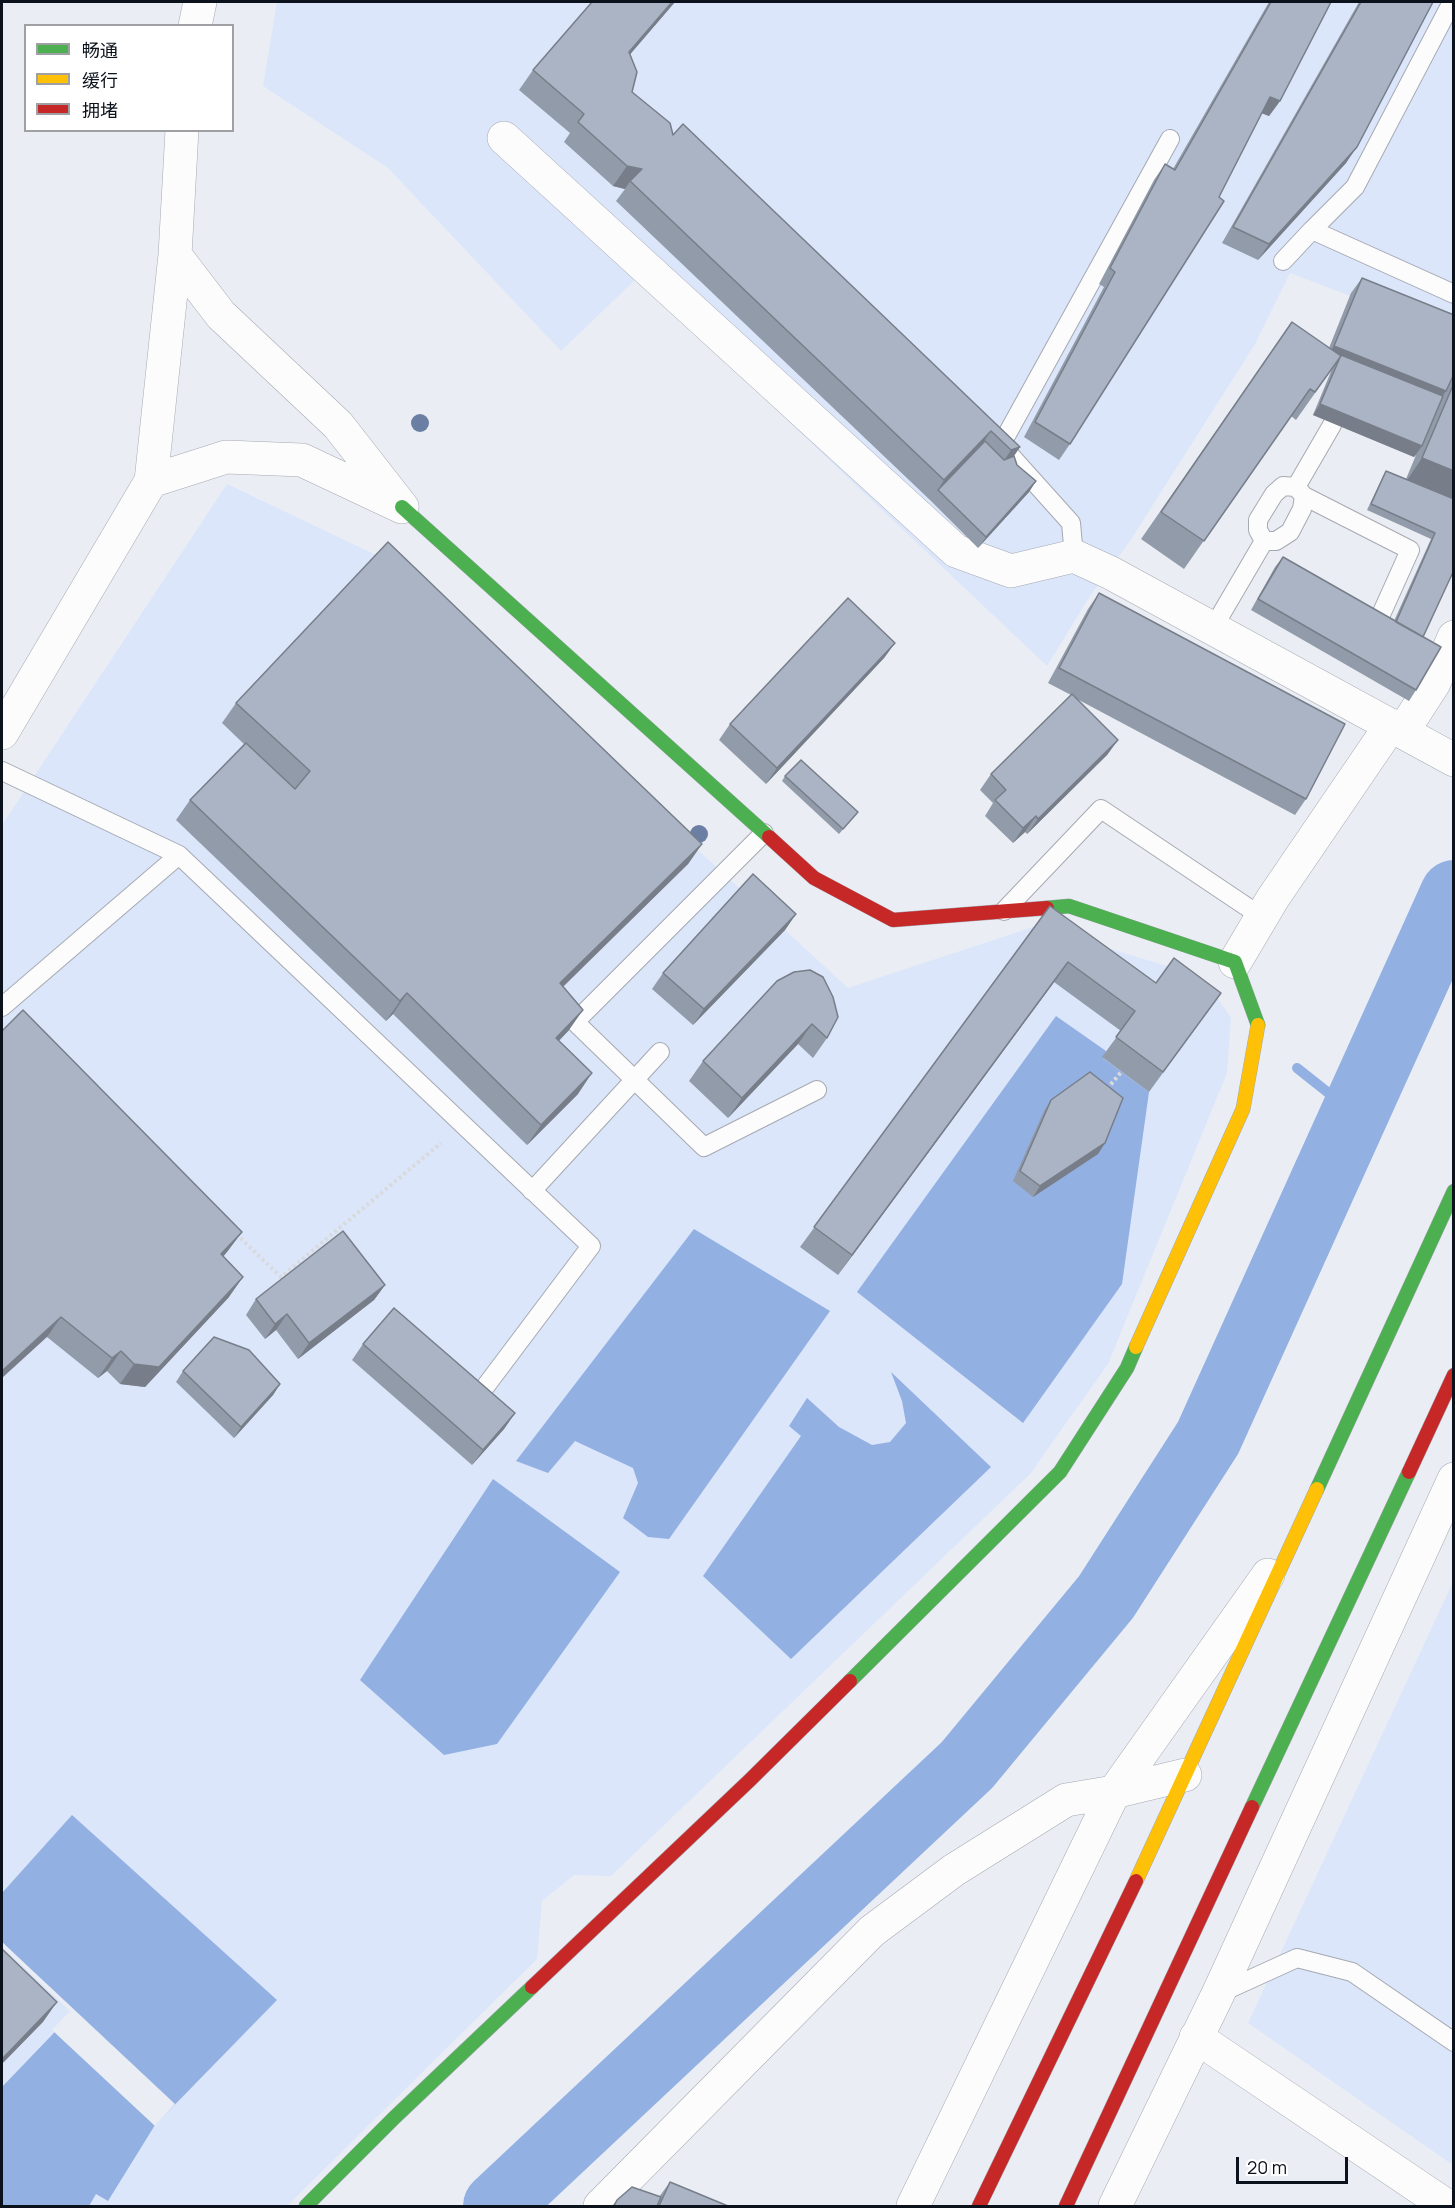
<!DOCTYPE html>
<html>
<head>
<meta charset="utf-8">
<style>
  body { margin:0 }
  #map { position:relative; width:1455px; height:2208px; overflow:hidden; background:#eaeef4; font-family:Manrope,"Noto Sans SC",sans-serif }
  canvas { display:block }
  .frame { position:absolute; inset:0; border:3px solid #0c121c; pointer-events:none }
  .legend { position:absolute; left:24px; top:24px; width:210px; height:108px; box-sizing:border-box; background:#fff; border:2px solid #9ea0a4; margin:0; padding:8px 10px; list-style:none; font-size:18px; color:#0c121c }
  .legend li { display:flex; align-items:center; gap:12px; height:30px }
  .legend b { width:30px; border:2px solid #9ea0a4 }
  .scale { position:absolute; left:1236px; top:2157px; width:112px; height:27px; box-sizing:border-box; border:3px solid #0c121c; border-top:0; padding-left:8px; font-size:18px; line-height:21px; white-space:nowrap; color:#0c121c; -webkit-text-stroke:4px #fff; paint-order:stroke }
</style>
</head>
<body>
<div id="map">
<canvas width="1455" height="2208"></canvas>
<div class="frame"></div>
<ul class="legend">
<li><b style="height:8px;background:#4caf50"></b>畅通</li>
<li><b style="height:8px;background:#ffc107"></b>缓行</li>
<li><b style="height:8px;background:#c62828"></b>拥堵</li>
</ul>
<div class="scale">20 m</div>
</div>
<script>
const ctx = document.querySelector('canvas').getContext('2d');
ctx.lineJoin = 'round';
function fillPath(path, color) { ctx.fillStyle = color; ctx.fill(path, 'evenodd'); }
const poly = rows => new Path2D(rows.map(r => 'M' + r).join(''));
function strokePath(path, color, width, dash) { ctx.strokeStyle = color; ctx.lineWidth = width; ctx.lineCap = dash ? 'butt' : 'round'; ctx.setLineDash(dash || []); ctx.stroke(path); }
const built = poly([
  [277,2,1453,2,1453,335,1290,273,1255,344,1130,541,1090,596,1047,666,637,278,561,351,388,168,263,86],
  [227,484,378,556,848,988,1036,926,1186,972,1215,994,1231,1018,1227,1073,1108,1364,1030,1474,611,1876,574,1875,542,1901,537,1959,287,2206,2,2206,2,825],
  [1453,1582,1453,2165,1248,2023]
]);
const water = poly([
  [1056,1016,1106,1051,1103,1058,1149,1092,1122,1284,1023,1423,857,1292],
  [694,1229,830,1311,669,1539,648,1537,623,1518,638,1483,633,1468,575,1441,548,1473,516,1461],
  [891,1372,991,1467,791,1659,703,1576,801,1436,789,1426,807,1398,839,1427,872,1445,890,1442,906,1423,902,1401],
  [493,1479,620,1572,497,1744,444,1755,360,1680],
  [72,1815,277,2000,155,2125,108,2201,96,2194,89,2206,2,2206,2,2087,74,2012,2,1942,2,1893]
]);
const pier = poly([
  [2,1942,175,2104,155,2126,52,2030,70,2011,2,1947]
]);
const stream = poly([
  [1297,1068,1355,1114]
]);
const river = poly([
  [497,2206,967,1765,1106,1597,1208,1438,1454,894]
]);
const path = poly([
  [1107,1089,1122,1071],
  [236,1234,281,1277,441,1143]
]);
const lane = poly([
  [1312,230,1355,187,1452,2],
  [1283,261,1312,230,1454,294],
  [1283,486,1296,487,1304,496,1302,509,1290,532,1276,541,1264,541,1258,530,1258,520,1274,494,1283,486],
  [1296,487,1332,425],
  [1304,496,1410,550,1379,619],
  [1074,556,1071,523,1001,445,1170,139],
  [1213,628,1264,541],
  [2,771,179,855,591,1246,482,1391],
  [764,833,575,1022,704,1147,817,1090],
  [1004,911,1101,809,1262,917],
  [2,1007,179,855],
  [532,1191,660,1052],
  [1220,1993,1297,1958,1352,1972,1454,2042]
]);
const street = poly([
  [195,26,200,2],
  [504,138,956,551,1011,571,1074,556,1111,573,1454,760],
  [151,481,226,457,302,460,402,507,338,425,221,315,175,255],
  [1403,731,1434,683,1454,637],
  [2,733,151,481,175,255,182,130],
  [1235,962,1273,898,1391,725],
  [1196,2037,1447,2206],
  [600,2206,872,1931,954,1870,1066,1800,1114,1792,1185,1775],
  [913,2206,1114,1792,1268,1575],
  [1115,2206,1218,1994,1454,1479]
]);
const fast = poly([
  [402,507,769,837],
  [1047,908,1069,906,1235,962,1258,1025],
  [1317,1489,1454,1191],
  [850,1681,1060,1472,1127,1368,1136,1347],
  [1252,1807,1409,1472],
  [306,2206,394,2118,532,1987]
]);
const slow = poly([
  [1136,1347,1243,1109,1258,1025],
  [1136,1881,1317,1489]
]);
const jam = poly([
  [769,837,814,878,893,920,1047,908],
  [1409,1472,1454,1375],
  [532,1987,750,1780,850,1681],
  [979,2206,1136,1881],
  [1066,2206,1252,1807]
]);
const trees = [
  [420,423],
  [699,834]
];
const wall = poly([
  [592,2,675,2,630,54,632,92,673,135,1020,447,1014,456,1017,465,1036,481,1029,492,978,548,930,500,616,201,625,189,613,186,564,142,570,133,519,90,533,70],
  [1269,2,1331,2,1280,101,1269,116,1261,113,1070,444,1059,460,1024,437,1104,287,1099,284,1154,180,1165,164,1173,169],
  [1359,2,1433,2,1346,163,1258,260,1222,243],
  [1362,278,1454,315,1454,570,1423,637,1416,690,1409,701,1251,610,1275,567,1283,557,1394,621,1431,539,1367,510,1383,476,1386,471,1406,479,1416,455,1414,457,1313,415,1332,369,1296,420,1291,416,1184,569,1141,539,1292,322,1329,348,1351,293],
  [1099,593,1306,799,1295,815,1077,699,1118,740,1107,755,1027,834,1025,832,1013,843,985,816,993,803,980,790,991,774,1071,695,1048,683,1088,609],
  [895,643,884,658,766,784,719,740,730,724],
  [236,703,702,844,688,864,563,987,569,1030,559,1041,578,1094,527,1145,393,1014,386,1021,176,820,190,800,244,744,222,723],
  [785,776,858,812,839,834,782,781],
  [1050,906,1156,983,1221,993,1149,1092,1102,1057,1121,1031,1054,982,838,1275,800,1247],
  [796,914,785,930,693,1025,652,989,663,973],
  [777,981,827,1038,813,1058,798,1044,728,1118,689,1081,703,1061],
  [2,1031,242,1232,223,1257,229,1297,145,1387,120,1384,107,1371,98,1378,47,1337],
  [1051,1100,1105,1143,1098,1154,1033,1197,1013,1181,1044,1111],
  [385,1285,374,1300,298,1359,276,1330,265,1339,246,1315,256,1299],
  [363,1344,515,1413,504,1429,472,1465,352,1360],
  [183,1371,280,1384,273,1395,234,1438,176,1382],
  [670,2182,728,2206,612,2206,617,2200,659,2197]
]);
const shadedWall = poly([
  [672,2,675,2,615,72,629,52],
  [1270,97,1280,101,1269,116,1259,112],
  [1357,147,1346,163,1258,260,1269,244],
  [627,166,642,169,630,181,625,189,613,186],
  [1334,346,1446,391,1435,407,1341,355,1323,361],
  [1320,404,1422,446,1414,457,1313,415],
  [991,431,977,452,938,490,944,480],
  [1020,447,1006,467,997,471,1011,450],
  [1422,458,1454,471,1454,506,1403,486],
  [1036,481,1029,492,978,548,986,537],
  [895,643,884,658,766,784,777,768],
  [1118,740,1107,755,1027,834,1038,819],
  [1036,816,1025,832,1013,843,1023,828],
  [702,844,688,864,546,1003,560,983],
  [796,914,785,930,693,1025,704,1009],
  [1068,962,1054,982,838,1275,852,1255],
  [407,993,393,1014,386,1021,400,1001],
  [583,1010,569,1030,542,1058,556,1038],
  [812,1024,798,1044,728,1118,742,1098],
  [592,1073,578,1094,527,1145,541,1125],
  [1105,1143,1098,1154,1033,1197,1040,1186],
  [242,1232,227,1252,207,1274,221,1254],
  [243,1277,229,1297,145,1387,120,1384,134,1364],
  [385,1285,374,1300,298,1359,309,1343],
  [287,1314,276,1330,265,1339,275,1324],
  [61,1317,47,1337,2,1378,2,1371],
  [121,1351,107,1371,98,1378,112,1358],
  [280,1384,273,1395,234,1438,241,1427],
  [515,1413,504,1429,472,1465,483,1450],
  [57,2002,43,2022,2,2064,2,2059]
]);
const building = poly([
  [592,2,672,2,629,52,637,72,632,92,670,123,673,135,683,124,1020,447,1011,450,991,431,944,480,630,181,642,169,627,166,578,122,584,114,533,70,592,2],
  [1271,2,1331,2,1280,101,1270,97,1219,197,1224,201,1070,444,1035,422,1115,272,1110,268,1165,164,1175,170,1271,2],
  [1361,2,1433,2,1357,147,1269,244,1233,227,1361,2],
  [1362,278,1454,315,1454,374,1446,391,1334,346,1362,278],
  [1292,322,1341,356,1315,392,1310,389,1204,541,1161,512,1292,322],
  [1341,355,1443,396,1422,446,1320,404,1341,355],
  [1454,383,1454,471,1422,458,1454,383],
  [985,441,1004,460,1014,456,1017,465,1036,481,986,537,938,490,985,441],
  [1386,471,1454,499,1454,570,1423,637,1396,622,1435,533,1371,504,1386,471],
  [388,542,702,844,560,983,583,1010,556,1038,592,1073,541,1125,407,993,400,1001,190,800,246,743,295,789,310,771,236,703,388,542],
  [1283,557,1441,647,1416,690,1258,599,1283,557],
  [1099,593,1345,724,1306,799,1059,668,1099,593],
  [848,598,895,643,777,768,730,724,848,598],
  [1072,694,1118,740,1038,819,1036,816,1023,828,995,800,1006,790,991,774,1072,694],
  [801,760,858,812,843,829,785,776,801,760],
  [753,874,796,914,704,1009,663,973,753,874],
  [1050,906,1156,983,1174,958,1221,993,1163,1072,1116,1037,1135,1011,1068,962,852,1255,814,1227,1050,906],
  [810,970,823,977,833,997,838,1017,827,1038,812,1024,742,1098,703,1061,777,981,794,972,810,970],
  [23,1010,242,1232,221,1254,243,1277,159,1367,134,1364,121,1351,112,1358,61,1317,2,1371,2,1031,23,1010],
  [1090,1072,1123,1098,1105,1143,1040,1186,1020,1171,1051,1100,1090,1072],
  [343,1231,385,1285,309,1343,287,1314,275,1324,256,1299,343,1231],
  [394,1308,515,1413,483,1450,363,1344,394,1308],
  [214,1337,249,1350,280,1384,241,1427,183,1371,214,1337],
  [2,1949,57,2002,2,2059,2,1949],
  [670,2182,728,2206,659,2206,670,2182],
  [632,2187,661,2197,657,2206,614,2206,617,2200,632,2187]
]);
fillPath(built, '#dbe6fa');
fillPath(water, '#92b0e2');
fillPath(pier, '#eaeef4');
strokePath(stream, '#92b0e2', 10);
strokePath(river, '#92b0e2', 68);
strokePath(lane, '#a5a9b1', 20);
strokePath(street, '#a5a9b1', 34);
strokePath(fast, '#a5a9b1', 15);
strokePath(slow, '#a5a9b1', 15);
strokePath(jam, '#a5a9b1', 15);
strokePath(path, '#d9dadd', 4, [3, 3]);
strokePath(lane, '#fcfcfd', 18);
strokePath(street, '#fcfcfd', 33);
strokePath(fast, '#4caf50', 14);
strokePath(slow, '#ffc107', 14);
strokePath(jam, '#c62828', 14);
ctx.fillStyle = '#6a7fa3';
for (const [x, y] of trees) { ctx.beginPath(); ctx.arc(x, y, 9, 0, 2 * Math.PI); ctx.fill(); }
fillPath(wall, '#929ba9');
fillPath(shadedWall, '#777e89');
fillPath(building, '#aab4c4');
strokePath(building, '#777e89', 1.5);
</script>
</body>
</html>
